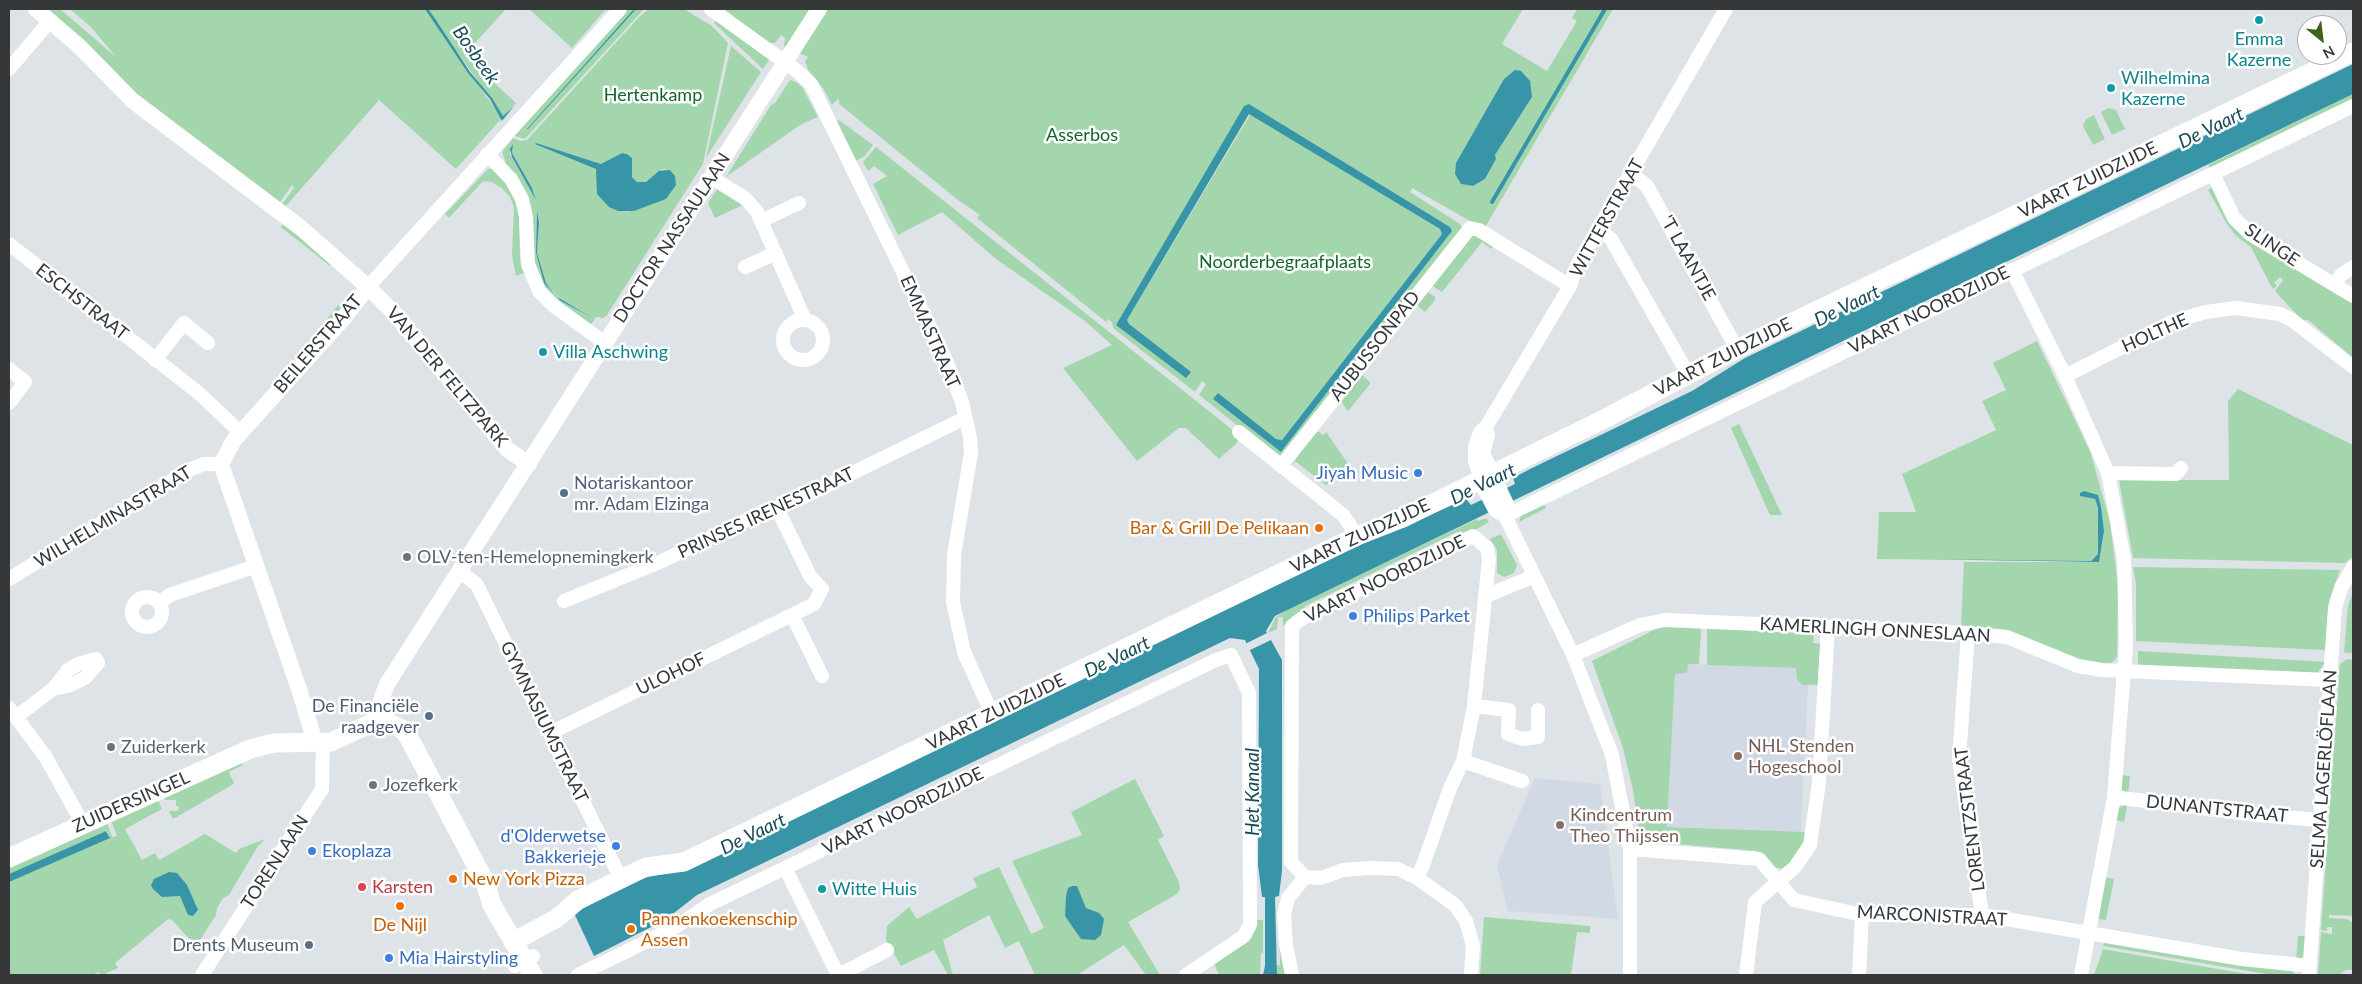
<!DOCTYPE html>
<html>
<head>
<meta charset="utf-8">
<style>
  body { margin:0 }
  #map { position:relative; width:2362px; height:984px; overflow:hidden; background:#dee3e8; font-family:Lato,sans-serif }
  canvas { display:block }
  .frame { position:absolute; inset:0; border:10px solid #353739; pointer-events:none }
  .north { position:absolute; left:2297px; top:15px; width:50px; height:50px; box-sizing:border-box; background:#fff; border:1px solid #aeafb0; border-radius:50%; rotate:151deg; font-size:14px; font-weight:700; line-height:20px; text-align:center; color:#353739 }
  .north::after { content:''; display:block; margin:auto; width:18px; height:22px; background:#3e631b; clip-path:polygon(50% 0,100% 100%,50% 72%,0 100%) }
</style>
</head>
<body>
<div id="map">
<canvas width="2362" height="984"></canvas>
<div class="frame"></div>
<div class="north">N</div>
</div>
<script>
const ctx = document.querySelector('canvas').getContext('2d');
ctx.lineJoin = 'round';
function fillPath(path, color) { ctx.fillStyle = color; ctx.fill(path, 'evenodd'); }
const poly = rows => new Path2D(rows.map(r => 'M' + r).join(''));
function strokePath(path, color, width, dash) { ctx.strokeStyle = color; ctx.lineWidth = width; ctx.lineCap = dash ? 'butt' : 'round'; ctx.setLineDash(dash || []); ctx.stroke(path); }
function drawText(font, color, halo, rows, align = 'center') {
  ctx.font = font + ' Lato,sans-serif'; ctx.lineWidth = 5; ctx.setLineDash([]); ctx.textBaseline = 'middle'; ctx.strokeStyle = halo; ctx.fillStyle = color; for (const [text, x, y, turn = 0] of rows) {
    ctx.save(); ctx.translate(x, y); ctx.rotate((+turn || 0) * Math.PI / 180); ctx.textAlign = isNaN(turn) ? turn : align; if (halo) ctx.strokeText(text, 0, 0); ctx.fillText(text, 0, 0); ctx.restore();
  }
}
const built = poly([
  [1687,664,1797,668,1802,685,1808,685,1801,832,1667,827,1675,674],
  [1535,778,1600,784,1618,919,1508,911,1497,865]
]);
const green = poly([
  [44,9,60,9,116,57,91,27,70,9,506,9,464,55,516,103,503,116,457,52,456,54,502,118,456,169,379,100,286,206,282,204,294,188,292,185,280,202,137,95],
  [529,9,606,9,572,48],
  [626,9,634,9,527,129,635,9,644,9,525,139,515,136,514,132],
  [649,9,684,9,712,26,728,43,703,164,607,315,603,318,596,317,589,328,548,297,534,274,530,223,504,165,506,163,502,152,513,138,521,141,527,140,640,16],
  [535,143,601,164,622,153,627,154,632,158,632,177,637,182,646,182,663,169,670,170,676,180,666,199,626,212,594,167],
  [513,144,512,153,532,188,536,199,510,154,510,149],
  [537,211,539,221,537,253,546,283,556,295,593,318,561,301,544,283,536,253],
  [724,9,1523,9,1502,44,1547,71,1577,21,1572,18,1577,9,1613,9,1484,229,1412,188,1410,192,1460,224,1463,229,1281,460,1199,395,1206,384,1202,381,1195,392,1113,328,1112,322,1108,319,1106,322,977,218,980,215,958,200,838,103,840,102,838,99,832,105,823,88,808,70,805,61,808,57,784,46,785,38,781,35,775,43,769,43,733,19,732,15],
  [1532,97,1495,155,1496,159,1485,179,1473,186,1461,184],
  [1249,104,1450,227,1452,231,1281,452,1213,399,1218,394,1276,439,1282,440,1442,234,1440,229,1251,113,1127,320,1129,324,1116,325,1244,107],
  [717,19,768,57,769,60,763,69,714,23],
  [731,46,761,72,706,158],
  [790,80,796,82,802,87,818,117,800,125,726,177,771,105,775,103],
  [2353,94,2353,101,2211,170,2208,165],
  [2108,108,2116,110,2125,129,2112,135,2101,112],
  [2094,115,2105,139,2093,145,2083,126,2086,119],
  [839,120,873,145,864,157,855,161,836,121],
  [876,147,1239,435,1237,443,1219,459,1186,428,1179,428,1137,461,1063,368,1112,345,1085,321,996,259,942,212,898,235,873,184,887,176,874,166,868,171,863,162],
  [488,169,499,169,519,201,520,260,522,269,526,272,516,276,512,255,514,207,510,197,502,188,491,182,483,181,449,218,445,214],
  [2212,187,2224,208,2353,301,2353,361,2351,356,2308,320,2302,320,2285,302,2275,291,2283,280,2280,277,2274,283,2277,285,2274,289,2271,286,2251,247,2236,236,2227,224,2208,190],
  [718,188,745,204,715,218,708,203],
  [284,223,332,263,330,266,281,227],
  [1470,233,1495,244,1491,249,1482,242,1442,292,1431,285],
  [1425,290,1435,297,1435,300,1425,312,1417,305],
  [338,305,341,308,318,336,315,334],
  [2037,341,2090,451,2110,522,2118,586,2117,657,2109,666,2089,664,2012,633,1961,626,1964,562,2099,562,2104,531,2098,495,2080,496,2095,499,2098,508,2098,554,2091,561,1877,559,1879,512,1916,512,1902,474,1996,430,1982,401,2006,390,1993,363],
  [1362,375,1370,382,1370,384,1348,411,1338,397],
  [2238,389,2353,445,2353,556,2345,563,2133,558,2119,480,2229,480,2228,401],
  [1739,424,1782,515,1770,515,1731,428],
  [1314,428,1323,435,1326,432,1349,465,1326,476,1329,483,1326,485,1295,461,1290,468,1290,458],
  [1543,502,1546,508,1519,522,1521,515],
  [1486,518,1489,522,1472,532,1463,535,1457,532,1305,606,1304,612,1283,626,1283,617,1278,617,1277,629,1268,633,1276,617,1287,610,1477,519,1478,521],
  [1501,534,1517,565,1514,573,1504,577,1497,573,1497,550,1490,539],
  [2133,567,2340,570,2329,601,2325,650,2136,641,2136,585],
  [2353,592,2353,653,2345,653,2344,652,2348,606],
  [1664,625,1698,625,1701,630,1699,664,1688,664,1687,673,1675,674,1667,827,1807,832,1805,842,1791,862,1783,869,1774,867,1766,856,1757,851,1654,842,1640,836,1633,790,1623,748,1592,661],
  [1707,626,1814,630,1813,643,1824,644,1819,685,1802,685,1797,679,1796,668,1707,665],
  [2138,651,2325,662,2317,674,2138,666],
  [2347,659,2353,660,2353,916,2329,915,2329,918,2347,919,2353,923,2353,970,2346,970,2338,975,2318,975,2321,932,2332,934,2332,927,2327,927,2327,931,2321,930,2340,664],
  [240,760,243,765,229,772,234,783,232,785,173,819,169,811,178,811,179,806,176,806,176,800,165,800,163,795],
  [2121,775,2130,776,2128,795,2120,788],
  [1135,779,1164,836,1158,840,1179,882,1180,889,1177,894,1128,922,1160,975,1146,975,1124,945,1077,975,1035,975,1019,941,1005,948,989,915,943,940,953,975,948,975,934,950,901,966,886,940,887,926,909,907,917,919,977,887,973,878,999,867,1031,934,1044,928,1012,861,1082,835,1071,812],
  [157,798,162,809,125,829,142,860,155,853,159,860,205,834,236,853,239,849,265,839,258,846,229,895,223,898,217,908,216,915,196,946,172,920,168,919,115,963,118,968,102,975,98,972,92,975,9,975,9,877,106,835,110,837,105,827,106,831,9,874,9,864,106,820,112,837,117,836,110,818],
  [2127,804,2124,822,2115,820,2118,808],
  [2105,877,2114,879,2106,920,2097,919],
  [1484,917,1590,926,1590,933,1577,932,1571,975,1480,975],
  [1279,919,1287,975,1277,975,1275,966,1280,965],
  [1253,920,1263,920,1263,953,1261,953,1260,975,1219,975,1214,963],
  [2298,936,2306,936,2304,957,2296,961],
  [2105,940,2293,970,2293,973,2298,975,2272,975,2103,946],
  [2103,949,2252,975,2094,975]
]);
const water = poly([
  [425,9,428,9,436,20,470,72,492,98,503,116,514,106,502,121,490,99,468,73],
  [634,9,636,9,528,129,527,129],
  [2353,64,2353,94,1275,616,1266,631,1282,660,1282,871,1279,896,1275,897,1277,975,1263,975,1265,966,1265,897,1262,897,1258,865,1259,669,1245,640,1230,638,697,895,665,920,594,956,574,913,643,878,688,869,1364,540,1398,529,1466,499,1471,505,1515,484,1513,478,1530,469,1692,391,1745,358],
  [1515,70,1521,71,1530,81,1532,97,1495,155,1496,159,1485,179,1473,186,1461,184,1455,174,1456,163,1504,79],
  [1249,104,1450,227,1452,231,1281,452,1213,399,1218,393,1276,439,1282,440,1442,234,1440,229,1249,114,1127,320,1129,324,1191,372,1186,378,1116,325,1244,106],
  [536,143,601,164,622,153,627,154,632,158,632,177,637,182,646,182,659,171,667,170,670,170,675,176,676,185,666,199,634,211,618,211,609,207,597,194,596,169,535,144],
  [513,144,512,153,532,188,536,200,512,157,510,149],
  [537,211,539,222,537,253,546,283,556,296,593,318,561,301,544,283,536,253],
  [2084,491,2098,495,2101,507,2104,531,2099,562,1916,559,2091,561,2098,554,2098,508,2095,499,2080,496,2080,493],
  [106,831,110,838,9,882,9,874],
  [169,872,177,873,187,885,198,910,193,916,188,915,180,896,162,897,153,889,151,885,154,879],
  [1072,886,1077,886,1086,908,1099,913,1104,919,1101,935,1095,940,1081,939,1065,916,1066,896,1068,888]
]);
const pier = poly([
  [1269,632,1273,639,1248,651,1245,644]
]);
const stream = poly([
  [1492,202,1605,9]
]);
const minor = poly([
  [711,9,797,71,811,84,946,360,962,402,970,438,971,453,954,555,953,602,964,652,992,714],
  [9,69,50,21],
  [487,154,511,179,522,199,526,217,528,264,539,291,554,306,605,343],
  [1631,173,1647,186,1737,349],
  [2213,174,2234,218,2250,234,2353,296],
  [711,177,746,199,757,212,805,320],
  [761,221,799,203],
  [1599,230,1611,239,1688,374],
  [9,244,200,394,241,433],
  [745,267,776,253],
  [2012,270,2065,376,2108,473,2124,559,2126,646,2114,797,2081,975],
  [2335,285,2341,275,2353,267],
  [368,287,620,9],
  '783 340a20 20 0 1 1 40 0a20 20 0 1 1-40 0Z',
  [155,360,184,323,208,343],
  [9,369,25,382,9,403],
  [2065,376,2174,321,2206,312,2236,308,2280,314,2292,320,2353,367],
  [1486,427,1488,435,1483,453,1507,504,1505,516,1495,510,1485,491,1475,461,1475,447,1480,432,1486,427,1570,286,1576,267,1726,9],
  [1239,432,1343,515,1357,536],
  [1281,466,1470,228,1479,230,1570,286],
  [2108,473,2176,474,2181,468],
  [777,508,810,576,822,589,814,604,792,615,822,676],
  [1473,536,1487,548,1489,559,1474,706,1463,761,1450,788,1423,865,1417,878,1398,869,1370,868,1343,870,1321,878,1305,877,1291,862,1292,626,1301,619,1346,596,1473,536],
  [460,571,477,585,621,879],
  [9,579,191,469,204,464,221,464],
  [1486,596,1534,576],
  '132 612a15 15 0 1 1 30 0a15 15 0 1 1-30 0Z',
  [564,601,660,562,755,516,795,501,965,418],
  [159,603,170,595,256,566],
  [1968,633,1959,758,1982,915],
  [1573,655,1640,625,1665,620,1968,633,2007,637,2078,666,2102,670,2328,680],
  [1474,706,1509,710,1508,734,1522,739,1538,737,1538,710],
  [9,708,45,756,83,824],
  [16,717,53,689,68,686,85,678,98,663,96,659,78,664,68,670,53,689],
  [550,733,792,615],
  [1463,761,1522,781],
  [2114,797,2257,815,2320,820],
  [1630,849,1759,859,1794,900,1862,915,1982,915,2242,959,2310,966],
  [785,868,838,975],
  [1417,878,1455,905,1466,921,1473,945,1471,975],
  [515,966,533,956],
  [202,975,322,789,323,742],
  [578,975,674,928,710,904,785,868,1216,660,1231,655,1249,693,1250,925,1244,936,1186,975],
  [839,975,887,950],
  [1292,975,1286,945,1284,915,1288,898,1305,877],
  [1630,975,1630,849,1612,755,1573,655,1505,516,2353,106],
  [1746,975,1755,902,1795,867,1810,845,1819,782,1828,627],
  [1859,975,1862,915],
  [2309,975,2335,608,2341,588,2353,567]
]);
const tertiary = poly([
  [36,9,80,47,133,101,301,228,368,287,395,314,508,450,529,464],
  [382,721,381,700,387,684,819,9],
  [312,743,312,732,300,692,221,464,234,440,343,319,368,287]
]);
const secondary = poly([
  [9,858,250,749,274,743,331,742,372,723,387,722,402,729,408,736,485,882,492,905,533,975],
  [513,942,557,918,578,900,621,879,646,867,684,862,1357,536,1403,518,1604,419,1737,349,2353,52]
]);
const markers = [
  [2259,20,5,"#0f9aa8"],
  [2111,88,5,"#0f9aa8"],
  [543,352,5,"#0f9aa8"],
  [1418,473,5,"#3f7fe0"],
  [564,493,5,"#5c6f8a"],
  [1319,528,5,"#e8710a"],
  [407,557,5,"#6b7280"],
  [1353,616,5,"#3f7fe0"],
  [429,716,5,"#5c6f8a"],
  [111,747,5,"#6b7280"],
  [1738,756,5,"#8d6e63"],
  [373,785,5,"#6b7280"],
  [1560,825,5,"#8d6e63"],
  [616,846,5,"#3f7fe0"],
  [312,851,5,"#3f7fe0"],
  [453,879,5,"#e8710a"],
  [362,887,5,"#e0444e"],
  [822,889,5,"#0f9aa8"],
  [400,906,5,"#e8710a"],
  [631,929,5,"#e8710a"],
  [309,945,5,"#5c6f8a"],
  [389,958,5,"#3f7fe0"]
];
const cultureNames = [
  ["Emma",2259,39,"center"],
  ["Kazerne",2259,60,"center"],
  ["Wilhelmina",2121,78],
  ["Kazerne",2121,99],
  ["Villa Aschwing",553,352],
  ["Witte Huis",832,889]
];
const parkNames = [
  ["Hertenkamp",653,95],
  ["Asserbos",1082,135],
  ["Noorderbegraafplaats",1285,262]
];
const streetNames = [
  ["VAART ZUIDZIJDE",2088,180,-26],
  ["WITTERSTRAAT",1607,218,-61],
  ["DOCTOR NASSAULAAN",672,238,-57],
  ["SLINGE",2272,245,34],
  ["'T LAANTJE",1688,258,61],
  ["ESCHSTRAAT",82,302,38],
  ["VAART NOORDZIJDE",1929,310,-26],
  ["EMMASTRAAT",930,332,66],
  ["HOLTHE",2155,333,-24],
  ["BEILERSTRAAT",318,344,-49],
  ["AUBUSSONPAD",1375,346,-52],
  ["VAART ZUIDZIJDE",1723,357,-27],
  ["VAN DER FELTZPARK",447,377,50],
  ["PRINSES IRENESTRAAT",766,513,-25],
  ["WILHELMINASTRAAT",113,517,-31],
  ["VAART ZUIDZIJDE",1360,536,-25],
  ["VAART NOORDZIJDE",1385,579,-26],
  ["KAMERLINGH ONNESLAAN",1875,630,3],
  ["ULOHOF",671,674,-26],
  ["VAART ZUIDZIJDE",996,712,-26],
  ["GYMNASIUMSTRAAT",544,722,64],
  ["SELMA LAGERLÖFLAAN",2324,769,-86],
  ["ZUIDERSINGEL",131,802,-24],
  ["DUNANTSTRAAT",2217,809,6],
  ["VAART NOORDZIJDE",903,811,-26],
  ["LORENTZSTRAAT",1970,819,-97],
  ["TORENLAAN",275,862,-57],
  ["MARCONISTRAAT",1932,916,3]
];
const shopNames = [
  ["Jiyah Music",1408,473,"right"],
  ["Philips Parket",1363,616],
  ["d'Olderwetse",606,836,"right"],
  ["Bakkerieje",606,857,"right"],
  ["Ekoplaza",322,851],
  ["Mia Hairstyling",399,958]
];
const serviceNames = [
  ["Notariskantoor",574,483,"left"],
  ["mr. Adam Elzinga",574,504,"left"],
  ["De Financiële",419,706],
  ["raadgever",419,727],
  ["Drents Museum",299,945]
];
const foodNames = [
  ["Bar & Grill De Pelikaan",1309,528,"right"],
  ["New York Pizza",463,879],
  ["Pannenkoekenschip",641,919],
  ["Assen",641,940],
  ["De Nijl",400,925,"center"]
];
const worshipNames = [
  ["OLV-ten-Hemelopnemingkerk",417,557],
  ["Zuiderkerk",121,747],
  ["Jozefkerk",383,785]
];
const educationNames = [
  ["NHL Stenden",1748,746],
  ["Hogeschool",1748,767],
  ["Kindcentrum",1570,815],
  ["Theo Thijssen",1570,836]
];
const healthNames = [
  ["Karsten",372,887]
];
const waterNames = [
  ["Bosbeek",476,55,55],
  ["De Vaart",2211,128,-26],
  ["De Vaart",1847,306,-26],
  ["De Vaart",1483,484,-26],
  ["De Vaart",1117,657,-26],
  ["Het Kanaal",1253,792,-90],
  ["De Vaart",753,834,-26]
];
fillPath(built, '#d1d9e5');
fillPath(green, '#a3d6ac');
fillPath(water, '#3895a8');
fillPath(pier, '#dee3e8');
strokePath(stream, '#3895a8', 4);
strokePath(minor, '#fff', 14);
strokePath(tertiary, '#fff', 16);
strokePath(secondary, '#fff', 19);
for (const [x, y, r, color] of markers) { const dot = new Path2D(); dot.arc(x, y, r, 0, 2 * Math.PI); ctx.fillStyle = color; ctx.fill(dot); strokePath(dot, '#fff', 2); }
drawText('18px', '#0d838f', '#fff', cultureNames, 'left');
drawText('18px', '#13642f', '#fff', parkNames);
drawText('18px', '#353739', '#fff', streetNames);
drawText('18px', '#366cbe', '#fff', shopNames, 'left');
drawText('18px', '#4e5e75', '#fff', serviceNames, 'right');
drawText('18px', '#c56008', '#fff', foodNames, 'left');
drawText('18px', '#5b616d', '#fff', worshipNames, 'left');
drawText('18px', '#785e54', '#fff', educationNames, 'left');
drawText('18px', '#be3a42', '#fff', healthNames, 'left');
drawText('italic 19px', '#164b55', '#fff', waterNames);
</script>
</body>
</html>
